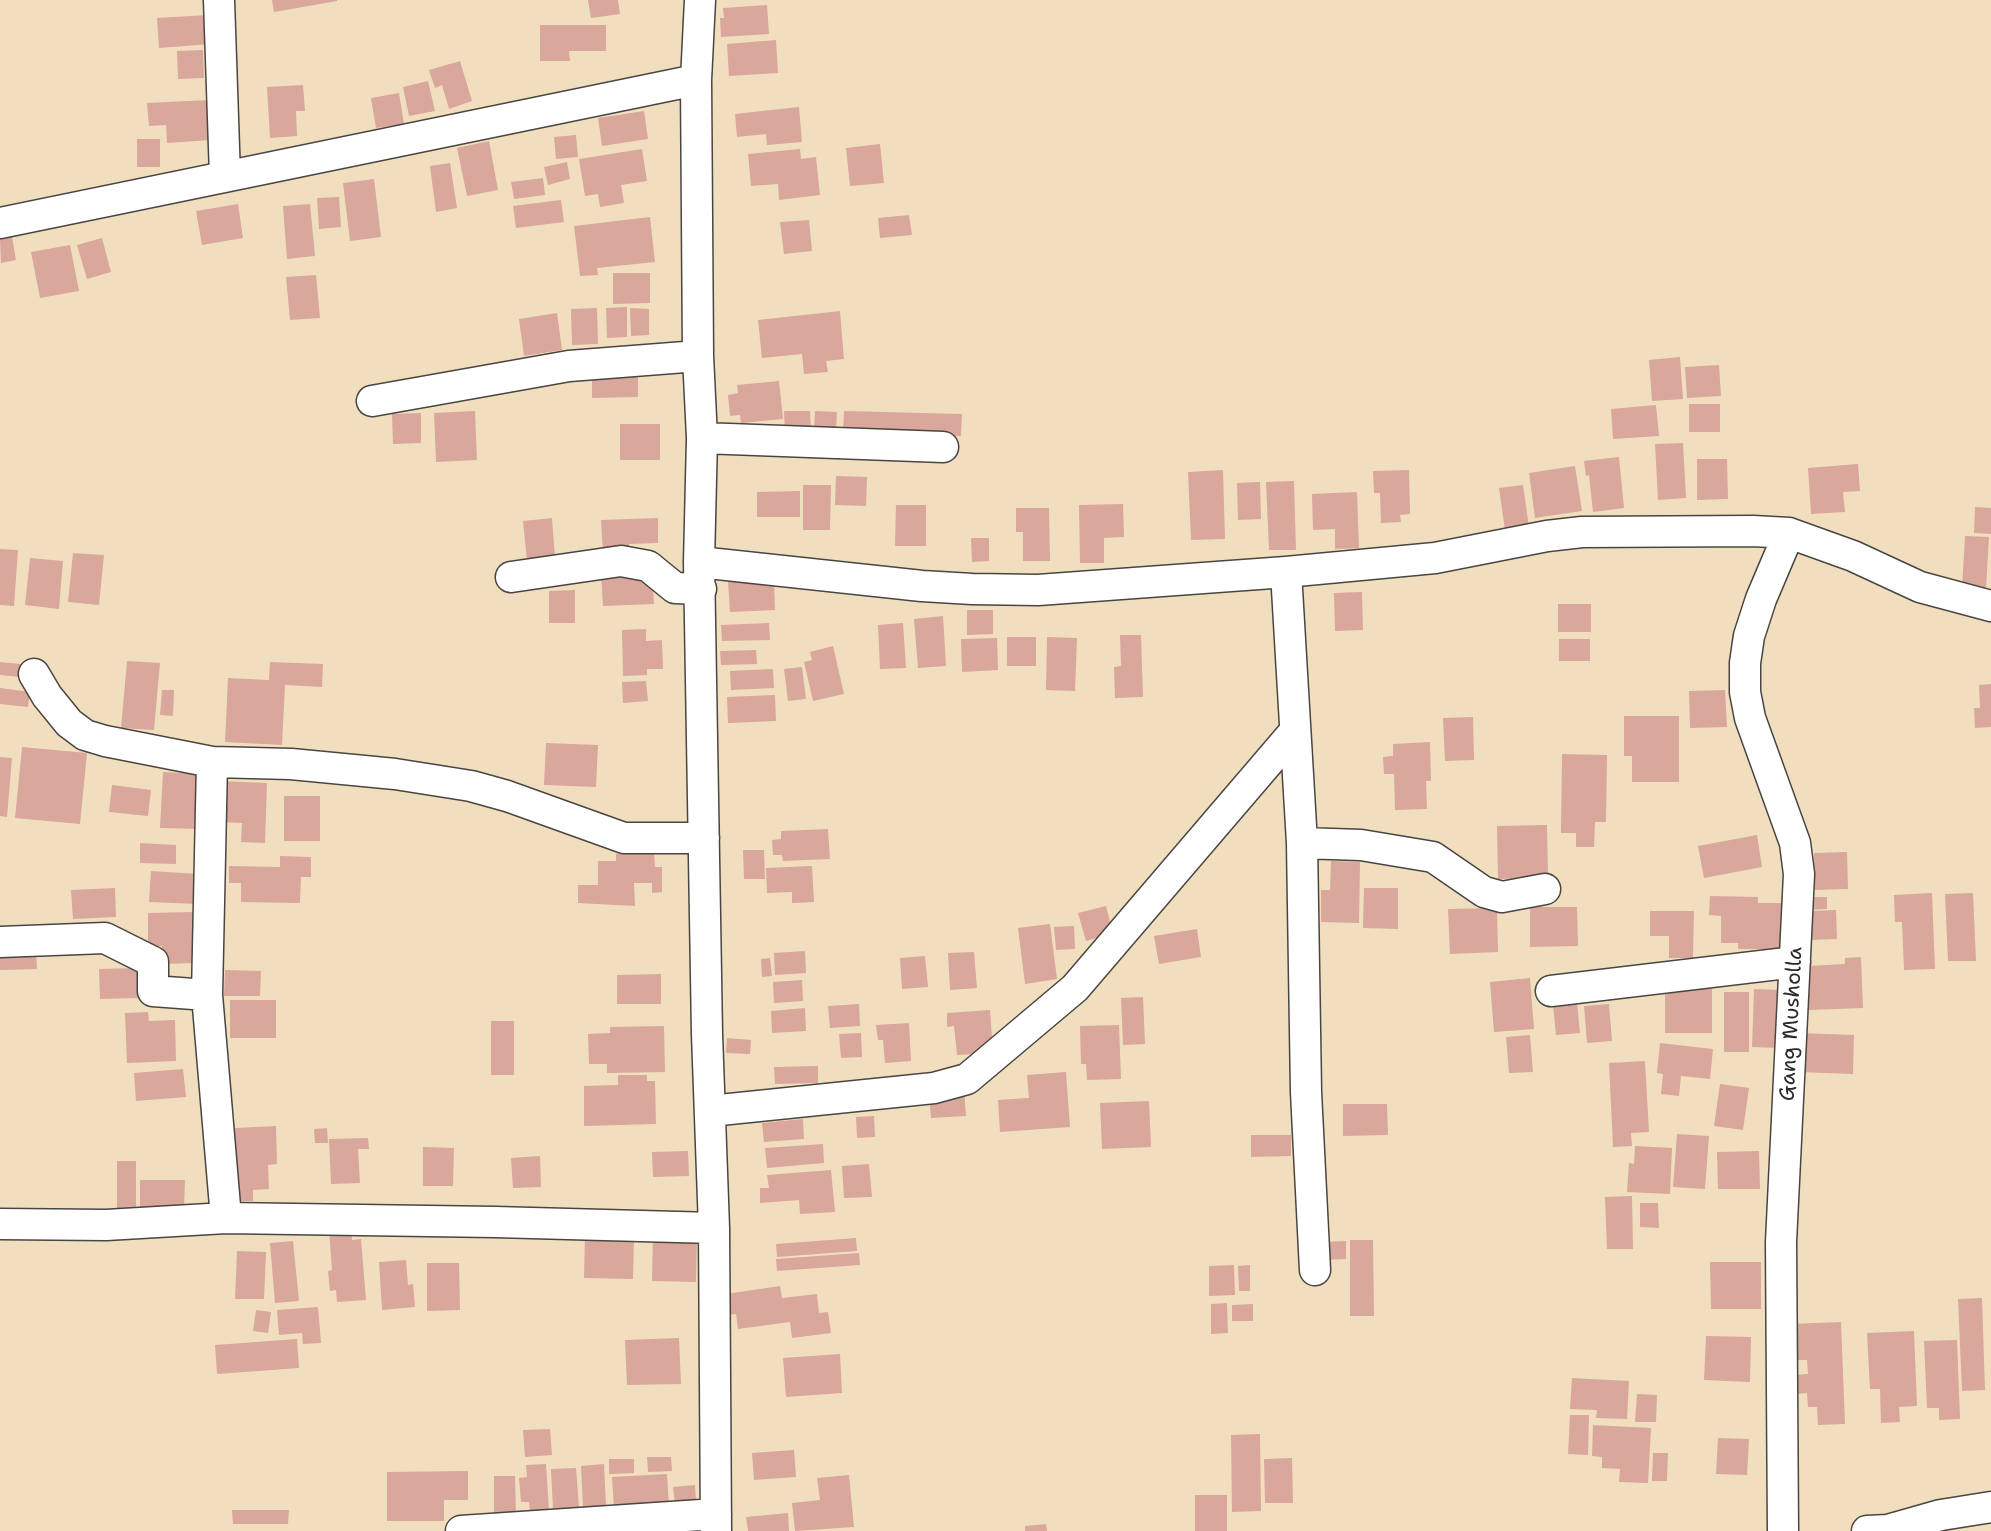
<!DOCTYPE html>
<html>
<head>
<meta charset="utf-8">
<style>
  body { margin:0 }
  canvas { display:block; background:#f1debf }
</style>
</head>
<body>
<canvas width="1991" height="1531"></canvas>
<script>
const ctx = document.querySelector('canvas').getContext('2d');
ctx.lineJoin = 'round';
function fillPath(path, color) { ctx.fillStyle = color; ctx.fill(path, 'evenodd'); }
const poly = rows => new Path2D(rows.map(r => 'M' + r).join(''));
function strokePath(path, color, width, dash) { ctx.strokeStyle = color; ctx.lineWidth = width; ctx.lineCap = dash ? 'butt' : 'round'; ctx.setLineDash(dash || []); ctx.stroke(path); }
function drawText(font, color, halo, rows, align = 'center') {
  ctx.font = font + ' "Shantell Sans",sans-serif'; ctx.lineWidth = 5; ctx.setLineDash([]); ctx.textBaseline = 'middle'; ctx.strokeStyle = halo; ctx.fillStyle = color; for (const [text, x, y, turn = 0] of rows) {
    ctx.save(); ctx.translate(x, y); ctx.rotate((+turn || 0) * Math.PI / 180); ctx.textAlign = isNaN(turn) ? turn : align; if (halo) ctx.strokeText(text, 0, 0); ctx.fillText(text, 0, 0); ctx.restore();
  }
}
const building = poly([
  [272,0,337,0,337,1,274,12],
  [588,0,618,0,620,14,591,18],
  [767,5,769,34,721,37,720,18,724,18,723,8],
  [209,15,211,44,159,48,157,18],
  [540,25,606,25,606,51,569,51,570,61,540,61],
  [776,40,778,73,729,76,727,44],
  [203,50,204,78,178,79,177,51],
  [460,61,472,101,449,109,442,85,435,88,429,70],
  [428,81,435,111,409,116,403,87],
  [303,85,305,111,296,111,297,136,270,138,267,87],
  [399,93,404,124,376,128,371,98],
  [209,100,211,140,167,143,166,125,149,126,147,103],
  [799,107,802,142,767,145,766,134,737,137,735,114],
  [644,111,648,139,602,146,598,118],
  [576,135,578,157,556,159,554,137],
  [137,139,160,139,160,167,137,167],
  [489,141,498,190,467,196,457,148],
  [880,144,884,183,850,186,846,148],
  [642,149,647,181,621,185,624,203,600,207,598,194,585,196,579,159],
  [800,149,801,159,816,157,820,195,779,200,778,184,751,186,748,154],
  [567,162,570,179,548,185,544,167],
  [450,163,457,208,436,212,430,166],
  [543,178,545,195,514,199,511,182],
  [374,179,381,237,350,241,343,183],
  [339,197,341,227,319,229,317,198],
  [561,200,564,222,516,228,513,206],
  [238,204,243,238,202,245,196,211],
  [310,204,315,256,287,259,283,206],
  [909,215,912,235,880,238,878,218],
  [650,217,655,262,597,268,598,275,580,276,574,226],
  [809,220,812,251,784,254,780,222],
  [12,237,16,260,1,263,0,239],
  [102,238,111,272,87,279,77,245],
  [70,245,79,291,40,298,31,252],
  [613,273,650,273,650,303,613,304],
  [316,275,320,318,290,320,286,277],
  [627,307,627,337,607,338,606,308],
  [597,308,598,344,572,345,571,309],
  [630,308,649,309,649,335,631,336],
  [840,311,844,359,826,361,828,372,804,374,802,354,762,358,758,320],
  [557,313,562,350,524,356,519,319],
  [1680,357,1683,399,1652,401,1649,360],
  [1719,365,1721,396,1687,398,1685,367],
  [592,373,638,373,638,397,592,398],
  [779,381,783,419,741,423,740,415,730,416,728,395,738,393,737,385],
  [1689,404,1720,404,1720,432,1689,432],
  [1656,405,1659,436,1613,439,1611,409],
  [475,411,477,460,436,462,434,413],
  [784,411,810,411,811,432,785,433],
  [815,411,837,412,836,431,814,430],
  [844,411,962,414,961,436,843,434],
  [421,413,421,443,393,444,392,414],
  [620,424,660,424,660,460,620,460],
  [1683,443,1686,498,1658,500,1655,444],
  [1619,457,1624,508,1593,512,1589,475,1586,476,1584,461],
  [1697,459,1727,459,1728,499,1697,500],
  [1858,464,1860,491,1843,492,1845,512,1811,514,1808,468],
  [1575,466,1582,511,1535,518,1529,473],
  [1223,470,1225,539,1191,540,1188,472],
  [1409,470,1410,514,1400,515,1401,522,1381,523,1380,493,1374,493,1373,471],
  [836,476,867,477,866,506,835,505],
  [1294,481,1296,550,1269,550,1266,482],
  [1260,482,1261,519,1238,520,1237,483],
  [803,485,831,485,830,530,803,530],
  [1523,485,1529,527,1505,530,1499,488],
  [800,491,800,517,757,517,757,492],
  [1357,492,1359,548,1335,549,1335,529,1313,530,1312,494],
  [1123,504,1124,537,1104,538,1104,563,1080,563,1079,505],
  [896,505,926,505,926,546,895,546],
  [1975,507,1991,508,1991,534,1974,533],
  [1016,508,1049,508,1050,561,1023,561,1023,532,1016,532],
  [552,518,555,558,527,561,523,521],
  [658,518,658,543,629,544,630,554,603,554,601,520],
  [1965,536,1989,537,1986,589,1962,588],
  [971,538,989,538,989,561,972,562],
  [0,549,18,550,14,606,0,605],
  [73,553,104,555,99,605,68,602],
  [30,558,63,561,59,609,25,605],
  [652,571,654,604,603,606,601,574],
  [774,580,775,610,730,612,728,582],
  [575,590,575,623,549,623,549,591],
  [1362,592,1363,630,1335,631,1334,593],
  [1558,604,1591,604,1591,632,1558,632],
  [967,610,993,610,993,634,967,635],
  [943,616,946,666,918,668,914,619],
  [769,623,770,640,722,641,721,625],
  [903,623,906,668,880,669,878,625],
  [646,629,646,641,662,640,663,669,647,669,647,675,623,676,622,630],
  [1120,635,1141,635,1143,697,1115,698,1114,667,1121,666],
  [1007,637,1036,637,1036,666,1007,666],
  [1047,637,1077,638,1075,691,1046,690],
  [997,638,998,670,962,672,961,639],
  [1559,639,1590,639,1590,661,1559,661],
  [833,646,844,694,813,701,804,662,812,660,810,652],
  [756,650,757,664,721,665,720,651],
  [127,661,160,663,154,730,121,728],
  [0,662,21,664,20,677,0,675],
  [270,662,323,664,322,687,285,685,282,745,225,742,228,678,269,680],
  [802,667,806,699,788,701,784,669],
  [773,669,774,688,731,690,730,671],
  [646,681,648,701,623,703,622,682],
  [1991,684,1991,727,1975,728,1974,708,1980,708,1979,685],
  [0,688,30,692,28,707,0,704],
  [162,690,174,690,173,716,160,715],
  [1725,690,1727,727,1690,728,1689,691],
  [775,695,776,721,728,723,727,697],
  [1624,716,1679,716,1679,782,1632,782,1632,756,1624,756],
  [1473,717,1474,760,1445,761,1443,718],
  [1430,742,1431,781,1426,781,1427,809,1395,810,1394,774,1384,774,1383,757,1393,756,1393,744],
  [546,743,598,745,596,787,544,785],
  [22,747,87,753,80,824,15,818],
  [1562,754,1607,755,1606,822,1595,822,1594,847,1576,847,1576,833,1561,833],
  [0,757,12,758,7,817,0,816],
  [163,772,201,774,199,829,160,828],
  [220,781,267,783,265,843,241,842,242,823,219,822],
  [112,785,151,790,148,816,109,812],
  [284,796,320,796,320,841,284,841],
  [1547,825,1548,877,1498,879,1497,826],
  [828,829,830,859,783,861,782,855,773,855,772,840,781,839,781,831],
  [1757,835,1762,867,1704,878,1698,846],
  [140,843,176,845,176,864,140,863],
  [743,850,764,850,765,879,744,879],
  [1847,852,1848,889,1815,890,1814,853],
  [654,853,655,867,662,867,662,892,652,893,652,883,634,883,635,906,578,903,578,885,598,885,598,861,616,861,616,854],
  [280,856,311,857,311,877,301,877,300,903,241,902,241,883,229,883,229,866,280,867],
  [1331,861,1360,862,1359,923,1321,922,1321,890,1330,890],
  [812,866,814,902,792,903,792,892,767,893,766,868],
  [151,871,199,874,198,904,149,902],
  [115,888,116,917,73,919,71,890],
  [1364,888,1398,888,1398,929,1363,928],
  [1932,893,1935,969,1904,970,1902,922,1895,922,1894,895],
  [1973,893,1976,961,1948,961,1945,894],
  [1710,896,1758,897,1758,903,1783,903,1783,949,1738,949,1738,943,1721,943,1721,916,1709,915],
  [1803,897,1827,897,1827,909,1804,910],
  [1106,906,1113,933,1086,941,1078,913],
  [1530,907,1577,907,1578,946,1530,947],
  [1497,908,1498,952,1450,954,1448,909],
  [1836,910,1837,939,1810,940,1809,911],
  [1650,911,1694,911,1693,958,1669,958,1669,936,1650,936],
  [194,912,195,963,162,964,162,946,148,946,148,913],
  [1050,924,1057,979,1025,984,1018,928],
  [1074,926,1075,949,1056,950,1054,927],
  [1197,929,1201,957,1159,964,1154,936],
  [805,951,806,973,775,975,774,953],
  [36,952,37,969,0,970,0,953],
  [974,952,977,988,950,990,948,953],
  [925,956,928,987,902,989,900,958],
  [1861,957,1863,1008,1809,1010,1808,966,1845,964,1845,958],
  [770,958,772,976,762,977,761,959],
  [137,968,138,998,100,999,99,969],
  [225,970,261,971,260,996,224,996],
  [661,974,661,1004,617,1004,617,975],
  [1530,978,1534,1029,1494,1032,1490,982],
  [802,980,803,1001,774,1003,773,982],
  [1665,989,1712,989,1712,1033,1665,1033],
  [1754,989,1781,990,1779,1048,1752,1047],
  [1724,992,1749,992,1749,1052,1724,1052],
  [1143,997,1145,1044,1123,1045,1121,998],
  [230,1000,276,1000,276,1038,230,1038],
  [1577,1003,1580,1033,1556,1035,1553,1005],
  [859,1004,860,1026,830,1028,828,1006],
  [1609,1004,1612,1041,1587,1043,1584,1006],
  [805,1008,806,1031,772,1033,771,1011],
  [990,1010,993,1053,957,1055,954,1026,947,1027,947,1013],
  [148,1012,149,1021,175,1020,176,1061,127,1063,125,1013],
  [491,1021,514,1021,514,1075,491,1075],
  [909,1023,911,1061,885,1063,883,1040,878,1040,876,1025],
  [1119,1025,1121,1079,1087,1080,1086,1064,1081,1064,1080,1026],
  [664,1026,665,1072,607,1073,607,1064,589,1064,588,1034,610,1033,610,1027],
  [861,1033,862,1057,841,1058,839,1034],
  [1799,1033,1854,1035,1853,1074,1798,1072],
  [1530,1035,1533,1072,1509,1073,1506,1037],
  [727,1038,751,1040,750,1054,726,1053],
  [1660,1043,1713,1049,1710,1079,1681,1076,1679,1096,1661,1094,1663,1074,1657,1073],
  [1645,1061,1649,1132,1631,1133,1632,1146,1613,1147,1609,1063],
  [818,1066,818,1083,775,1084,774,1067],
  [183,1069,186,1097,136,1101,134,1073],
  [1066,1072,1070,1127,1000,1132,998,1100,1029,1098,1027,1075],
  [618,1075,647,1075,647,1081,655,1081,656,1124,584,1126,584,1086,618,1085],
  [1720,1084,1749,1088,1743,1130,1714,1126],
  [964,1089,966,1116,931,1118,929,1093],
  [1149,1101,1151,1147,1102,1149,1100,1103],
  [1343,1104,1387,1104,1388,1135,1343,1136],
  [874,1116,875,1137,857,1138,856,1117],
  [803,1119,804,1139,764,1142,762,1123],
  [276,1126,277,1164,268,1165,269,1189,253,1190,253,1201,238,1201,235,1128],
  [327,1128,328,1143,315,1143,314,1129],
  [1677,1134,1709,1136,1705,1189,1673,1187],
  [1251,1135,1291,1135,1291,1156,1251,1157],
  [368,1138,369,1149,358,1149,360,1183,331,1184,329,1139],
  [823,1144,824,1163,767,1168,765,1148],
  [1635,1146,1672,1148,1670,1194,1627,1192,1629,1163,1634,1164],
  [423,1147,454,1148,453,1186,423,1186],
  [688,1151,689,1176,653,1177,652,1152],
  [1759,1151,1760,1189,1718,1189,1717,1152],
  [540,1156,541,1187,513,1188,511,1158],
  [117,1161,136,1161,136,1215,117,1215],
  [869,1164,872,1197,844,1198,842,1166],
  [831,1170,835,1212,800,1214,799,1200,760,1203,760,1188,769,1188,767,1175],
  [140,1180,185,1180,184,1210,140,1209],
  [1632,1196,1633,1249,1607,1249,1605,1197],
  [1640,1203,1658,1203,1659,1228,1640,1227],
  [351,1229,352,1240,361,1239,366,1300,337,1302,336,1290,330,1291,328,1271,332,1270,329,1230],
  [653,1232,697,1233,696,1282,652,1281],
  [585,1235,634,1236,633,1279,584,1278],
  [856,1238,857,1251,777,1257,776,1244],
  [1350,1240,1373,1240,1374,1316,1350,1316],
  [293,1241,299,1301,275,1303,270,1243],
  [1346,1241,1346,1259,1322,1260,1321,1242],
  [237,1251,266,1252,264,1299,235,1299],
  [859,1253,860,1265,777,1271,776,1259],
  [406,1260,408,1285,413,1284,415,1307,382,1310,379,1262],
  [1710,1262,1761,1262,1761,1309,1711,1309],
  [427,1263,459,1263,460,1310,427,1311],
  [1234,1265,1235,1295,1209,1296,1209,1266],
  [1250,1265,1250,1291,1239,1291,1238,1266],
  [780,1286,782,1298,817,1294,819,1313,828,1312,831,1333,792,1338,790,1322,738,1329,736,1314,728,1315,726,1294],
  [1982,1298,1985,1390,1962,1391,1958,1299],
  [1227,1303,1228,1333,1211,1334,1211,1304],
  [1253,1304,1253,1321,1232,1321,1232,1305],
  [318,1307,321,1343,303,1344,302,1333,279,1335,277,1310],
  [256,1310,271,1312,268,1333,253,1331],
  [1841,1322,1845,1424,1818,1425,1817,1407,1808,1407,1807,1393,1796,1394,1795,1375,1808,1374,1807,1360,1791,1360,1790,1324],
  [1914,1331,1917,1406,1899,1407,1900,1422,1881,1423,1880,1389,1870,1389,1867,1333],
  [1706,1336,1751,1337,1750,1382,1704,1380],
  [679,1338,681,1384,627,1385,625,1340],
  [297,1339,299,1368,217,1374,215,1345],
  [1957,1340,1960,1419,1939,1420,1939,1408,1927,1408,1924,1341],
  [840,1354,842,1393,786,1397,783,1358],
  [1572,1378,1629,1381,1627,1419,1596,1418,1597,1410,1570,1409],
  [1637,1394,1657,1395,1656,1422,1635,1422],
  [1570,1415,1589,1415,1588,1455,1568,1454],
  [1593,1425,1651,1428,1648,1483,1619,1482,1620,1469,1602,1468,1602,1457,1592,1456],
  [550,1429,552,1455,525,1457,523,1430],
  [1260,1434,1261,1511,1232,1512,1231,1435],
  [1718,1438,1749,1439,1747,1475,1716,1474],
  [794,1450,796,1477,754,1480,752,1453],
  [1653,1453,1668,1453,1667,1481,1652,1481],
  [647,1457,671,1457,672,1471,648,1472],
  [1292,1458,1293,1503,1265,1503,1264,1459],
  [609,1459,634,1459,634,1473,609,1474],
  [546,1464,549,1511,530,1513,529,1502,521,1502,519,1478,527,1477,526,1465],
  [604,1464,606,1506,583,1507,581,1466],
  [576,1468,579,1508,553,1509,551,1469],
  [468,1471,468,1500,444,1500,444,1521,387,1521,387,1472],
  [667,1474,669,1506,614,1509,612,1477],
  [849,1475,854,1527,795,1531,792,1503,820,1500,817,1478],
  [494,1476,515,1476,516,1516,494,1516],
  [695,1485,696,1502,675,1504,673,1487],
  [1195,1495,1227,1495,1227,1531,1195,1531],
  [232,1510,289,1510,288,1524,233,1524],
  [788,1513,789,1531,748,1531,746,1517],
  [1046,1524,1047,1531,1025,1531,1025,1526]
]);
const minor = poly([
  [219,0,225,177],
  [700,0,696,80,698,356,702,438,699,562,707,1034,714,1228,716,1531],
  [0,223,696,80],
  [372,401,569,366,698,356],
  [702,438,943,447],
  [699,562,922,586,972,589,1038,590,1286,572,1435,558,1547,536,1582,532,1753,531,1789,533,1853,556,1920,587,1991,606],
  [1286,572,1302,843,1306,1092,1315,1270],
  [511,577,621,561,648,566,675,588,701,589],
  [34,674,47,696,69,723,85,735,105,741,212,762,291,764,395,774,471,786,507,796,624,838,704,838],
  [212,762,207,995,226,1218],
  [1302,843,1361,845,1433,857,1484,892,1502,897,1545,889],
  [0,942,105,938,153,962,153,991,207,995],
  [1551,991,1795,962],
  [710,1111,934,1088,967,1079,1075,988,1295,731],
  [0,1224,106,1225,226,1218,495,1222,714,1228],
  [461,1531,716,1514],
  [1783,1531,1781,1242,1799,874,1795,843,1750,718,1745,692,1745,663,1749,636,1761,599,1789,533],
  [1867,1531,1888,1530,1941,1515,1991,1507]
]);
const streetNames = [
  ["Gang Musholla",1792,1024,-87]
];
fillPath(building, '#d9a79c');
strokePath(minor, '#494641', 33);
strokePath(minor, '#fff', 30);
drawText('21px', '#2b2b2b', '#fff', streetNames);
</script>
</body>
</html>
